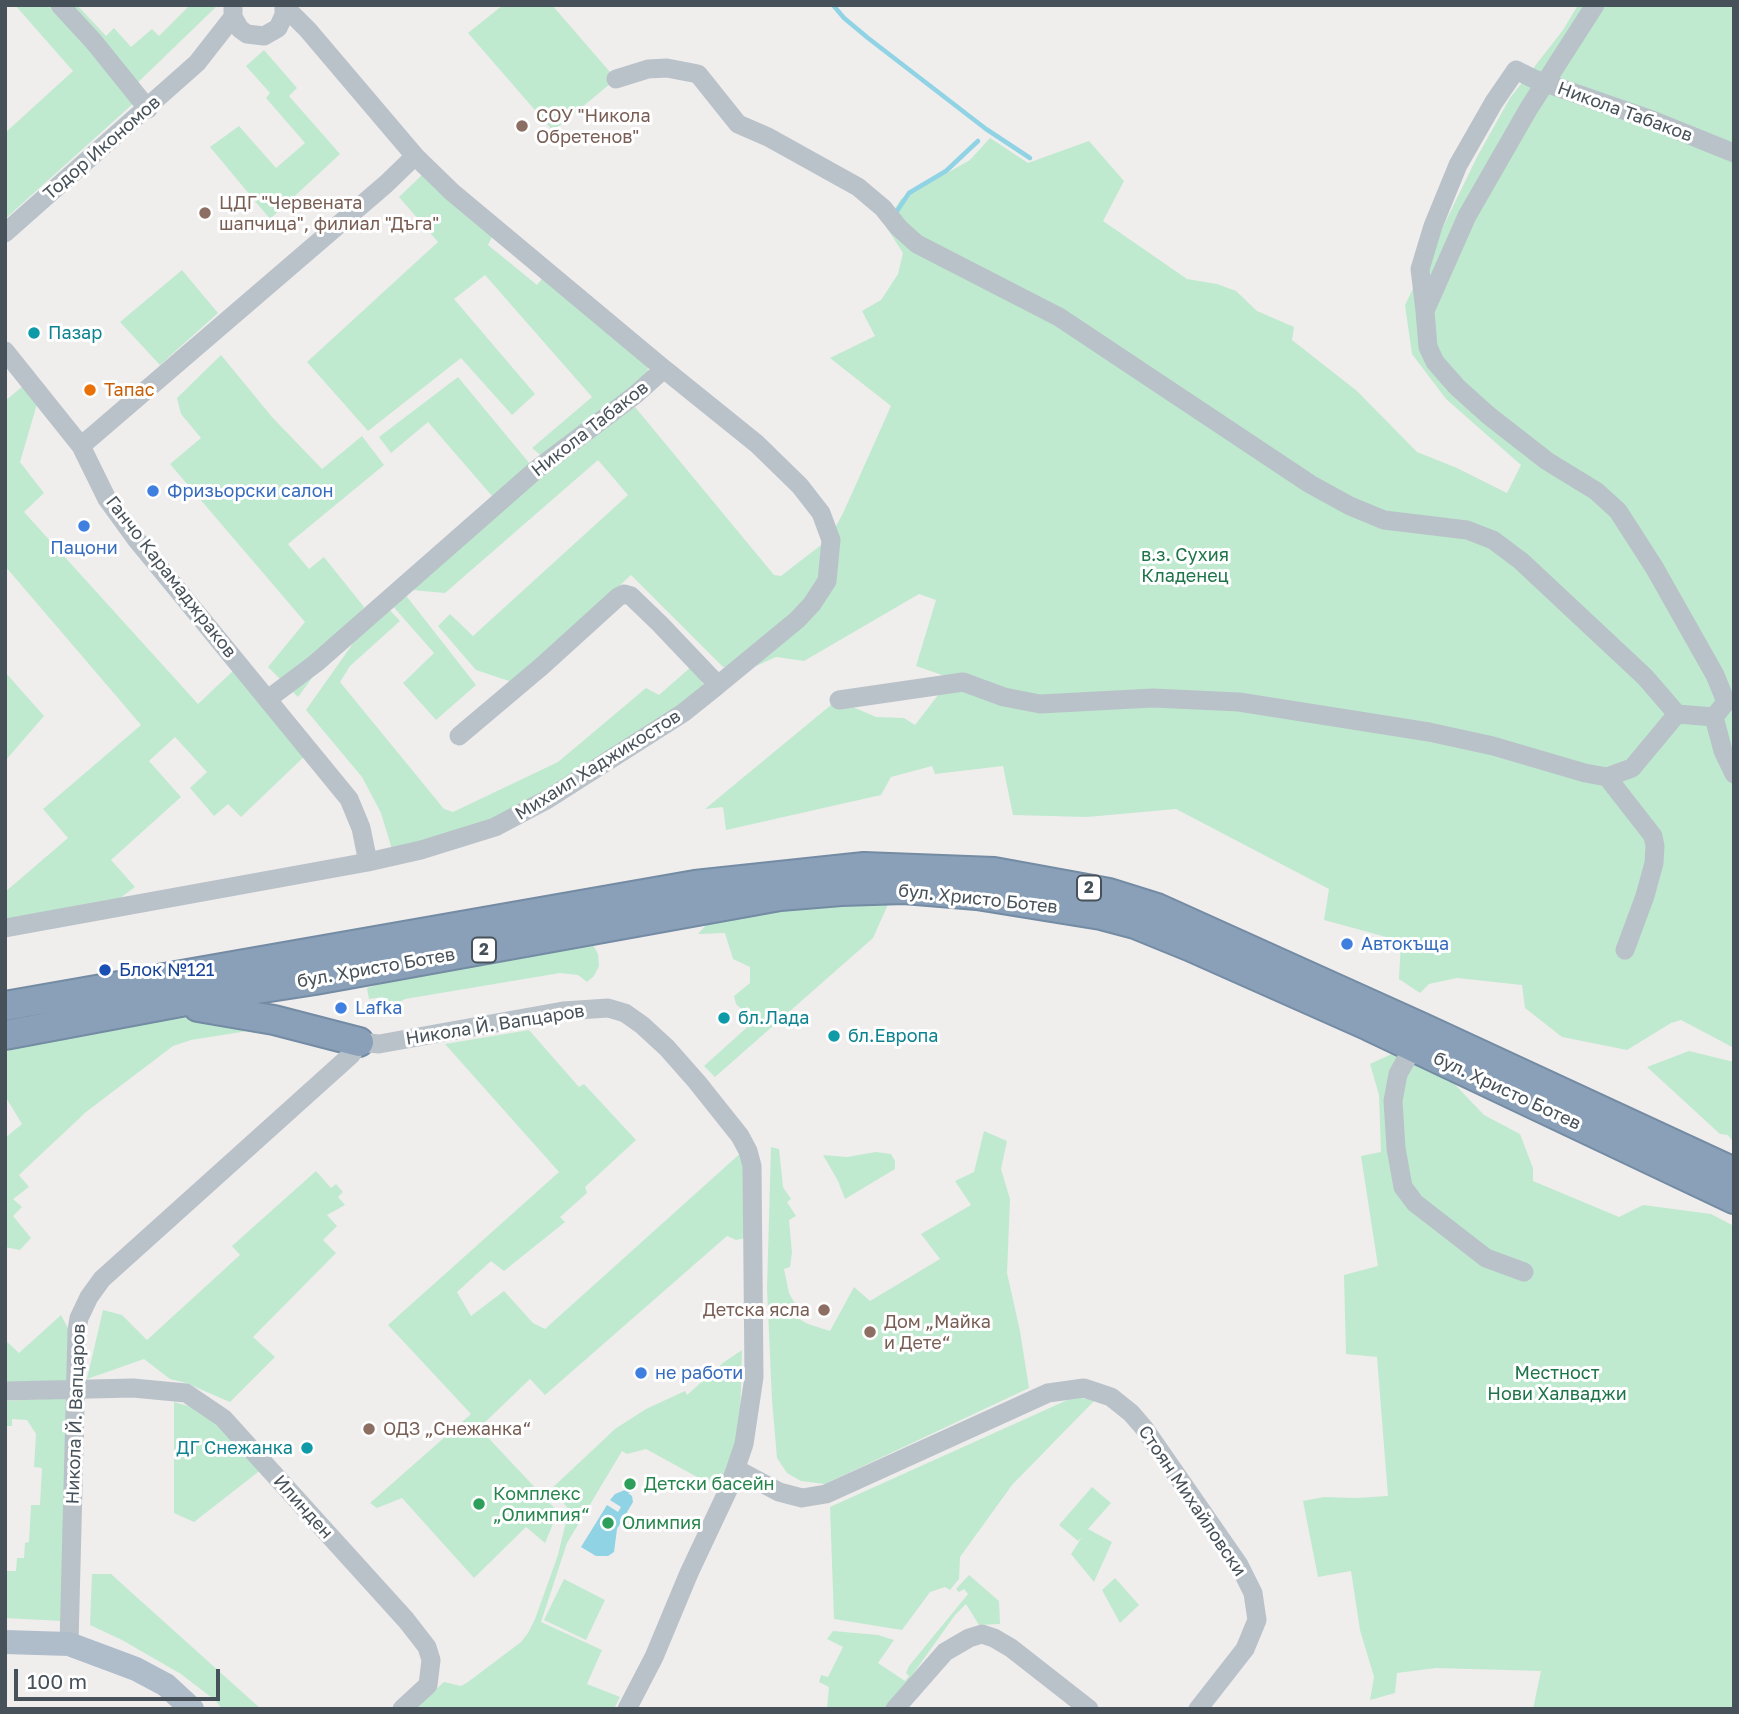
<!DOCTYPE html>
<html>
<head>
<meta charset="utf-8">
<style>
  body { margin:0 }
  #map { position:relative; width:1739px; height:1714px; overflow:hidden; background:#f0eded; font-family:"Golos Text",sans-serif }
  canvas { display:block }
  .frame { position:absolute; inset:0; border:7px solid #475159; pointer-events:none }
  .scale { position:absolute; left:14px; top:1669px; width:206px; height:32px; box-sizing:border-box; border:4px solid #475159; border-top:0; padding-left:9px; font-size:21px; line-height:24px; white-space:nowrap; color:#475159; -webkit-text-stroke:5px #fff; paint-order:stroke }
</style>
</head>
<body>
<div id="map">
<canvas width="1739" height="1714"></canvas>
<div class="frame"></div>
<div class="scale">100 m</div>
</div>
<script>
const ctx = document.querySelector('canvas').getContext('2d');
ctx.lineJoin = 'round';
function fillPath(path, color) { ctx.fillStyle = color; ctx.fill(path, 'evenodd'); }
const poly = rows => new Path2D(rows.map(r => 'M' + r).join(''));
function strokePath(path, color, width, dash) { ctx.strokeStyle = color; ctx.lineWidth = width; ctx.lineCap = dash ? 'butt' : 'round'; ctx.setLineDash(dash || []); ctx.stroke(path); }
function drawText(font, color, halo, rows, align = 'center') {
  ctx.font = font + ' "Golos Text",sans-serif'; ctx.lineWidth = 6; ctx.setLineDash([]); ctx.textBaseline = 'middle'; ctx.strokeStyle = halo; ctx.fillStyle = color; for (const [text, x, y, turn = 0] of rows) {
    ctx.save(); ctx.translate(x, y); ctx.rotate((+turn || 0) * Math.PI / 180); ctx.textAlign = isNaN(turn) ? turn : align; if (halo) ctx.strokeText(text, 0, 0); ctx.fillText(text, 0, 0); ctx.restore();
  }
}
const green = poly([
  [15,5,47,5,49,7,49,5,77,5,106,36,114,28,131,47,152,29,159,36,190,5,218,5,128,92,136,101,5,219,5,133,73,71],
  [503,5,552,5,616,79,553,131,468,33],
  [1578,5,1734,5,1734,1048,1681,1020,1671,1023,1627,1050,1562,1037,1525,1008,1522,985,1457,978,1429,984,1420,993,1399,979,1401,941,1324,920,1329,889,1176,809,1087,817,1013,815,1003,766,935,774,932,766,891,777,881,795,726,830,723,807,705,809,837,700,876,717,904,718,915,725,945,686,945,676,916,666,936,600,919,594,804,661,776,657,756,666,723,667,631,575,515,683,476,670,438,626,450,614,473,636,628,495,598,460,445,593,412,590,553,464,635,407,774,575,781,576,830,538,844,511,891,406,830,358,875,336,862,311,881,300,898,274,903,253,885,225,901,199,970,160,990,138,1028,163,1089,141,1124,181,1103,221,1187,279,1217,284,1236,291,1257,311,1294,327,1292,340,1357,391,1417,452,1457,468,1507,493,1521,465,1446,399,1412,354,1405,305,1477,157,1510,98,1563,30],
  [264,50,297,88,289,96,340,154,270,219,210,147,239,126,276,168,305,143,266,98,270,93,246,66],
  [424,173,493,235,488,245,537,285,545,275,647,359,648,374,543,457,532,448,592,397,485,275,454,299,535,394,512,415,461,358,368,431,307,362,438,242,399,197],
  [182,270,218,313,160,365,120,322],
  [221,355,272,417,322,469,362,436,384,465,288,544,309,569,324,557,364,607,298,697,268,667,305,622,170,464,201,438,181,414,177,398],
  [458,377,530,464,492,496,428,422,391,453,379,437],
  [23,386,37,404,20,462,44,493,24,512,198,704,235,669,309,752,241,817,228,804,214,816,190,788,207,772,175,737,149,761,181,797,111,860,135,887,115,902,5,920,5,892,68,838,43,809,141,725,5,566,5,401],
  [404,593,476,685,436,720,403,683,434,653,391,604],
  [386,606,400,621,350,666,340,682,444,809,453,812,558,762,646,688,659,695,692,666,706,689,582,775,482,824,394,856,381,813,362,777,306,710,354,642],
  [5,672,44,716,5,761],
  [890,900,873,938,715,1077,704,1066,754,1021,736,1004,734,996,750,983,750,967,733,959,725,933,698,934,718,912],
  [592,943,598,954,599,966,594,976,587,982,578,975,560,973,405,999,394,1005,392,1011,387,1011,383,997,369,999,367,988,403,977],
  [214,1013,273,1027,191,1040,173,1046,86,1112,19,1175,29,1187,13,1199,22,1207,13,1216,31,1238,20,1250,5,1247,5,1138,22,1124,5,1096,5,1053,30,1040,164,1015],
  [529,1030,579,1087,584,1084,636,1140,585,1187,587,1193,560,1217,565,1222,504,1271,491,1261,457,1292,471,1316,504,1291,533,1323,545,1329,744,1150,745,1238,736,1240,727,1236,545,1395,530,1379,479,1428,558,1512,545,1543,526,1527,474,1578,402,1498,377,1508,370,1503,471,1414,388,1325,559,1172,445,1044],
  [1689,1051,1734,1062,1734,1143,1728,1135,1720,1134,1647,1067],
  [1396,1052,1443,1072,1484,1115,1520,1134,1533,1168,1533,1181,1619,1217,1643,1205,1711,1214,1734,1226,1734,1709,1533,1709,1541,1671,1436,1668,1397,1673,1395,1693,1370,1700,1374,1677,1360,1630,1351,1571,1318,1577,1303,1501,1324,1497,1356,1498,1388,1496,1377,1357,1346,1354,1344,1275,1378,1266,1361,1156,1381,1152,1379,1095,1370,1064],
  [984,1131,1007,1141,1001,1169,1010,1199,1007,1273,1020,1331,1029,1388,825,1484,801,1481,787,1473,777,1458,772,1400,767,1289,771,1147,779,1149,783,1187,791,1199,787,1202,796,1216,789,1220,792,1252,790,1267,784,1269,789,1293,794,1302,802,1308,796,1317,808,1324,830,1331,854,1287,870,1301,940,1259,921,1234,971,1205,955,1181,974,1172],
  [876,1152,891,1154,895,1161,895,1169,845,1199,838,1181,823,1155,847,1157],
  [316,1171,331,1188,336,1184,343,1192,338,1197,345,1205,327,1215,337,1226,323,1240,336,1253,253,1337,275,1357,230,1402,186,1383,170,1379,144,1359,87,1379,103,1310,122,1315,147,1340,240,1255,232,1246],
  [61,1315,70,1332,71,1384,5,1382,5,1340,19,1353],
  [742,1350,740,1425,731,1467,719,1489,646,1449,627,1454,622,1451,567,1543,541,1622,602,1650,587,1684,620,1697,614,1709,414,1709,444,1682,461,1686,468,1682,521,1642,528,1633,535,1619,558,1555,569,1509,550,1490,615,1429,646,1409,685,1391,687,1395,724,1362],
  [1074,1397,1095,1400,1012,1485,960,1557,959,1579,950,1590,945,1587,930,1592,902,1630,834,1619,830,1507],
  [66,1398,62,1621,5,1618,5,1571,16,1571,17,1558,24,1558,25,1543,29,1542,31,1505,40,1505,42,1468,34,1467,36,1434,27,1420,12,1419,12,1426,6,1426,5,1445,5,1401],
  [174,1402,202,1410,262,1469,194,1522,174,1513],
  [1092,1487,1111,1503,1088,1529,1112,1542,1094,1582,1071,1554,1082,1537,1078,1541,1059,1525],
  [92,1574,111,1574,261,1709,222,1709,216,1701,181,1674,122,1640,90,1625],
  [969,1575,999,1601,1000,1624,979,1625,966,1604,955,1615,888,1709,827,1709,829,1687,819,1682,821,1675,828,1677,843,1647,827,1639,833,1631,878,1635,894,1640,878,1663,905,1681,909,1676,906,1673,909,1666,968,1594,964,1589,959,1592,956,1589],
  [1115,1578,1139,1605,1120,1623,1102,1590],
  [564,1579,605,1600,586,1640,544,1620]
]);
const water = poly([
  [630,1477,635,1478,638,1485,634,1491,628,1493,632,1496,633,1502,617,1529,614,1552,608,1556,596,1556,581,1547,607,1505,618,1512,621,1507,610,1500,615,1494,625,1490,623,1482]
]);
const stream = poly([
  [833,5,844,18,868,38,986,129,1030,158],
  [895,214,909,193,946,171,978,141]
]);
const minor = poly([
  [60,5,94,42,148,109],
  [1595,5,1529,108,1467,216,1425,311,1428,347,1435,362,1457,387,1488,415,1547,461,1596,491,1618,511,1654,567,1715,675,1726,702,1714,717],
  [233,8,233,17,240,29,247,34,264,36,278,28,284,15,284,5],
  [616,79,648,69,667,68,698,74,738,124,768,137,858,187,883,208,899,228,917,244,1059,317,1310,484,1350,506,1384,520,1467,530,1493,540,1521,561,1645,677,1677,714,1714,717,1723,751,1734,774],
  [5,233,197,63,233,17],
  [1425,311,1420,269,1433,226,1458,165,1494,102,1516,70,1534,79,1652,120,1734,153],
  [5,351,81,446],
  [664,369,757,444,800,486,821,513,831,540,827,581,812,604,797,620,718,685],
  [268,699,316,663,537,469,635,395,664,369,452,192,415,156,308,30,284,6],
  [839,700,963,682,1004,697,1040,704,1153,698,1239,702,1429,732,1493,746,1585,773,1607,777,1632,768,1677,714],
  [1607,777,1653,836,1655,846,1654,863,1645,896,1625,950],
  [368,862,361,828,349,799,136,539,107,499,81,446,386,184,415,156],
  [5,928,368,862,421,850,495,827,548,799,683,713,718,685,660,624,631,596,624,594,618,597,542,666,459,736],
  [1411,1051,1398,1074,1393,1101,1396,1148,1403,1187,1415,1203,1486,1258,1524,1272],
  [5,1391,133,1388,186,1393,223,1418,406,1620,427,1647,431,1660,428,1685,402,1709],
  [736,1469,779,1492,802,1498,826,1494,1048,1393,1084,1388,1111,1397,1131,1413,1144,1428,1239,1565,1253,1593,1257,1620,1245,1649,1198,1709],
  [69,1644,77,1330,79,1318,89,1297,102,1279,351,1055,359,1042,379,1044,563,1011,608,1008,625,1013,642,1025,667,1048,697,1082,740,1136,748,1151,752,1166,754,1377,744,1444,729,1488,689,1573,654,1657,627,1709],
  [895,1709,945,1652,969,1638,982,1634,994,1638,1011,1648,1089,1709]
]);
const major = poly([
  [5,1642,69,1644,136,1669,166,1685,192,1709]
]);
const highway = poly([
  [5,1006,695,885,864,867,994,872,1109,893,1157,908,1423,1028,1734,1172],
  [198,1007,274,1020,359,1042],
  [5,1035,218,995,315,980,780,896,841,891,904,889,977,895,1101,915,1135,924,1189,946,1369,1026,1734,1199]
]);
const markers = [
  [522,126,7,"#8d6e63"],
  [205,213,7,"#8d6e63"],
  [34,333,7,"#0f9aa8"],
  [90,390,7,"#e8710a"],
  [153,491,7,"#3f7fe0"],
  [84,526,7,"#3f7fe0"],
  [1347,944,7,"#3f7fe0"],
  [105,970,7,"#1a4fb4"],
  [341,1008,7,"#3f7fe0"],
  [724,1018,7,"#0f9aa8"],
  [834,1036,7,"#0f9aa8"],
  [824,1310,7,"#8d6e63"],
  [870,1332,7,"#8d6e63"],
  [641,1373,7,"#3f7fe0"],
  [369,1429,7,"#8d6e63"],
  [307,1448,7,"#0f9aa8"],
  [630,1484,7,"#2e9e5b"],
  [479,1504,7,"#2e9e5b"],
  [608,1523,7,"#2e9e5b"]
];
const shields = [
  [1089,888,24],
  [484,950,24]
];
const shieldNames = [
  ["2",1089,888],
  ["2",484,950]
];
const streetNames = [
  ["Никола Табаков",1625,112,20],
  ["Тодор Икономов",102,148,-41],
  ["Никола Табаков",590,429,-38],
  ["Ганчо Карамаджраков",171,577,52],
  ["Михаил Хаджикостов",598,765,-32],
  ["бул. Христо Ботев",978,899,6],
  ["бул. Христо Ботев",376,968,-10],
  ["Никола Й. Вапцаров",495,1025,-9],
  ["бул. Христо Ботев",1507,1091,25],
  ["Никола Й. Вапцаров",76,1414,-88],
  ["Стоян Михайловски",1192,1501,56],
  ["Илинден",303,1507,48]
];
const educationNames = [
  ["СОУ \"Никола",536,116],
  ["Обретенов\"",536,137],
  ["ЦДГ \"Червената",219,203],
  ["шапчица\", филиал \"Дъга\"",219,224],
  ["Детска ясла",810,1310,"right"],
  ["Дом „Майка",884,1322],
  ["и Дете“",884,1343],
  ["ОДЗ „Снежанка“",383,1429]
];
const cultureNames = [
  ["Пазар",48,333],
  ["бл.Лада",738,1018],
  ["бл.Европа",848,1036],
  ["ДГ Снежанка",293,1448,"right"]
];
const foodNames = [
  ["Тапас",104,390]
];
const shopNames = [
  ["Фризьорски салон",167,491],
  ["Пацони",84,548,"center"],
  ["Автокъща",1361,944],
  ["Lafka",355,1008],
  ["не работи",655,1373]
];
const parkNames = [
  ["в.з. Сухия",1185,555],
  ["Кладенец",1185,576],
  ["Местност",1557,1373],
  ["Нови Халваджи",1557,1394]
];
const transitNames = [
  ["Блок №121",119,970]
];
const leisureNames = [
  ["Детски басейн",644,1484],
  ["Комплекс",493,1494],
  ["„Олимпия“",493,1515],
  ["Олимпия",622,1523]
];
fillPath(green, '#bfeacf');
fillPath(water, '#8fd3e4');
strokePath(stream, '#8fd3e4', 4.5);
strokePath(highway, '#748ba4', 32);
strokePath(minor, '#bac2c9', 19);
strokePath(major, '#afbdca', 24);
strokePath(highway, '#89a0b8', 28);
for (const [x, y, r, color] of markers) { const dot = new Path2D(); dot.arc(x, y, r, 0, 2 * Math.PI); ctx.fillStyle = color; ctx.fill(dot); strokePath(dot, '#fff', 2.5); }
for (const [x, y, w] of shields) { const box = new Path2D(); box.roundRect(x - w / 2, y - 12.5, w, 25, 5); ctx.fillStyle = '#fff'; ctx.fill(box); strokePath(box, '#475159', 2); }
drawText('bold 16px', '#475159', null, shieldNames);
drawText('18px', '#475159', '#fff', streetNames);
drawText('18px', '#785e54', '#fff', educationNames, 'left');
drawText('18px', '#0d838f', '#fff', cultureNames, 'left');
drawText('18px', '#c56008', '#fff', foodNames, 'left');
drawText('18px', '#366cbe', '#fff', shopNames, 'left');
drawText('18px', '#1e7449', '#fff', parkNames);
drawText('18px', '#164399', '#fff', transitNames, 'left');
drawText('18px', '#27864d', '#fff', leisureNames, 'left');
</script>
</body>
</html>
